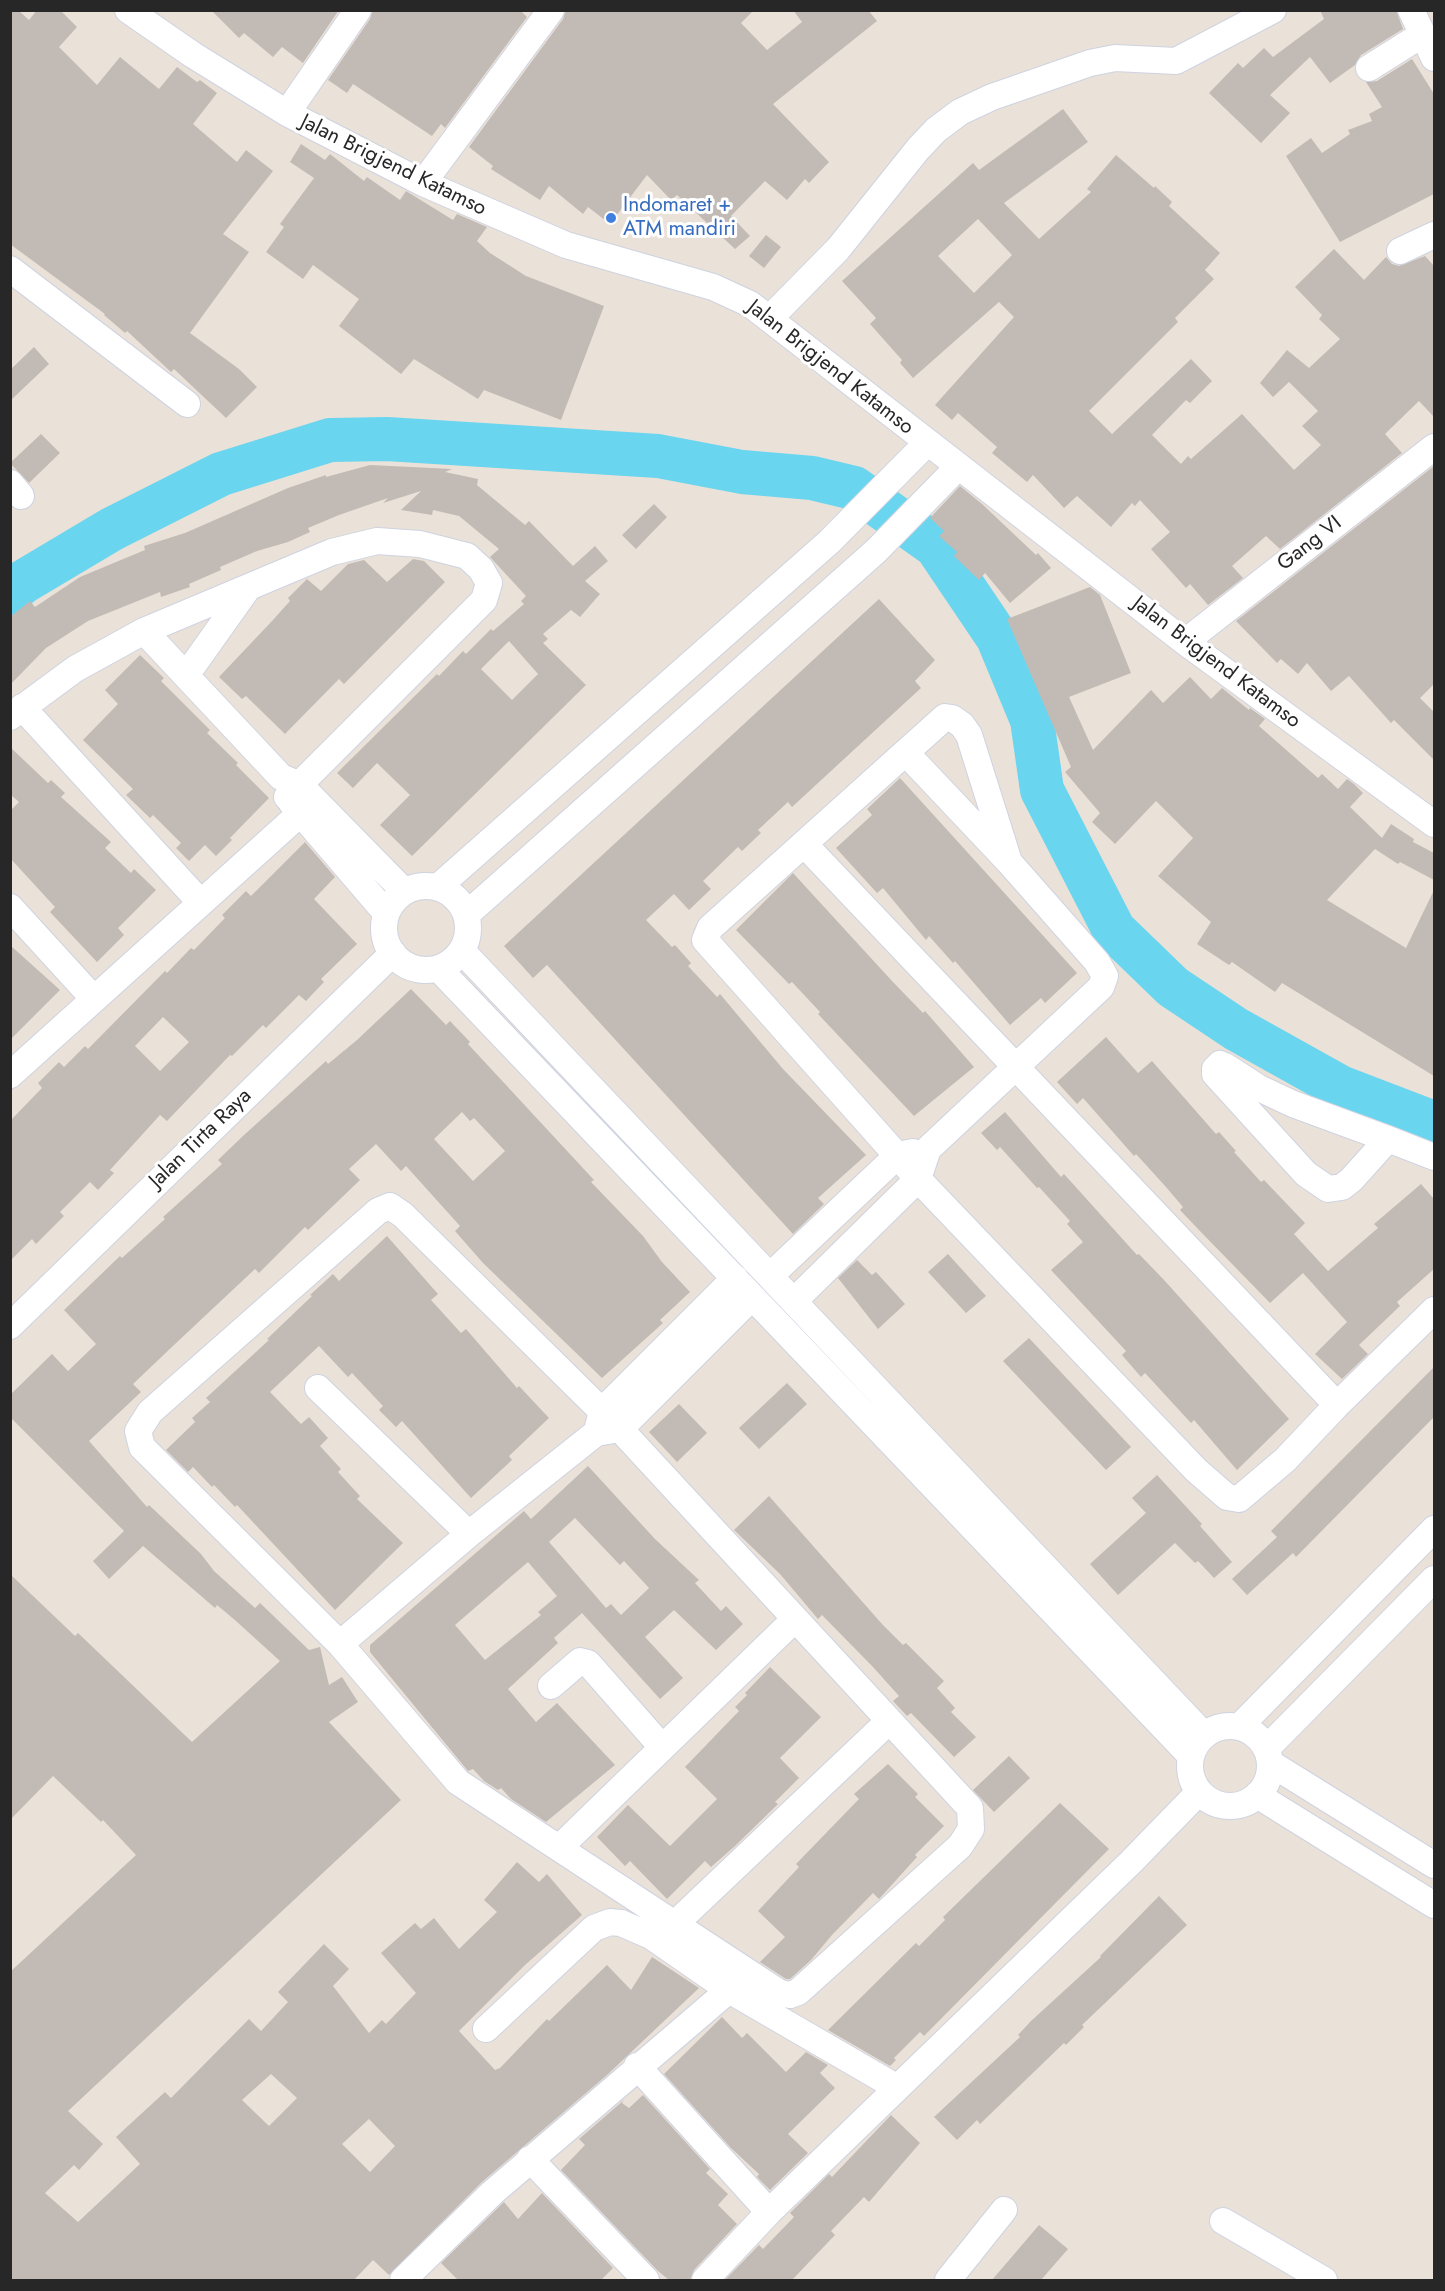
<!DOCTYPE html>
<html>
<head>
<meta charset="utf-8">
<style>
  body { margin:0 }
  #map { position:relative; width:1445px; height:2291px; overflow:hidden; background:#eae1d8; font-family:Jost,sans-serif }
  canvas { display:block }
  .frame { position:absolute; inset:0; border:12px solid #272727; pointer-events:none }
</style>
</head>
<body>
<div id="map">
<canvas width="1445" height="2291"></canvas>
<div class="frame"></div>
</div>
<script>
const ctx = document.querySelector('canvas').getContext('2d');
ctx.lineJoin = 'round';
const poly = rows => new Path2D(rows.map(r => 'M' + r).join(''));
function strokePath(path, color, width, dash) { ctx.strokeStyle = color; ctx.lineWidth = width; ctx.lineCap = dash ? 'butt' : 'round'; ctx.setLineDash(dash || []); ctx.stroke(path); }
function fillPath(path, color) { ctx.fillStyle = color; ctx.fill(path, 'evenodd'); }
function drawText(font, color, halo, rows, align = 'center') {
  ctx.font = font + ' Jost,sans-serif'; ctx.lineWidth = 6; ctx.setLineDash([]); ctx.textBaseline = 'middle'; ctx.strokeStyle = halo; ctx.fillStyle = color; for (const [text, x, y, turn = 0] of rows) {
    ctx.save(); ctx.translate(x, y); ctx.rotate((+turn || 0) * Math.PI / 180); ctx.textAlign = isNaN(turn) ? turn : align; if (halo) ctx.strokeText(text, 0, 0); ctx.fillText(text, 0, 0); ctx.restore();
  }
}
const river = poly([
  [10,593,23,582,112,529,221,474,330,440,387,439,658,456,742,472,812,478,854,488,936,546,998,638,1032,720,1042,790,1114,930,1173,987,1236,1029,1340,1087,1434,1123]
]);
const building = poly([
  [10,10,18,10,29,20,37,10,60,10,77,27,59,47,97,85,120,57,159,89,177,67,197,82,200,80,217,93,193,124,237,162,246,150,273,171,223,234,249,252,190,333,239,369,257,387,226,418,174,369,171,372,127,331,125,333,104,315,105,314,10,244],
  [211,10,339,10,303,63,282,47,273,57,244,33,239,38],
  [373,10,520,10,527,17,445,128,441,124,432,136,353,84,347,93,328,80,370,19],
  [566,10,754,10,741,23,767,50,802,22,793,10,868,10,877,21,773,104,829,162,809,183,805,179,787,200,765,181,731,216,750,236,735,249,677,195,671,200,647,175,610,224,588,207,583,214,549,186,540,200,491,169,493,166,469,147,563,19],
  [1320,10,1396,10,1403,29,1361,55,1355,65,1330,83,1310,57,1270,95,1290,113,1261,143,1209,93,1238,63,1243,68,1264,48,1273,57,1324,19],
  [1412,59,1434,94,1434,194,1340,242,1286,156,1311,138,1322,153,1350,134,1348,130,1372,121,1369,114,1382,107,1366,82,1377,81],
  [1063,109,1088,142,1004,203,1039,239,1091,192,1087,189,1116,155,1154,188,1155,186,1172,202,1169,206,1220,253,1205,270,1214,279,1175,318,1178,322,1089,411,1112,434,1191,359,1212,381,1190,403,1186,400,1152,435,1181,464,1188,456,1191,459,1242,414,1294,470,1321,445,1302,426,1318,411,1289,382,1273,397,1260,383,1287,350,1309,368,1340,339,1319,319,1322,315,1295,287,1334,249,1364,280,1386,257,1392,264,1399,266,1425,256,1434,266,1434,417,1419,401,1385,434,1402,453,1280,549,1266,536,1232,566,1243,578,1208,605,1190,584,1186,588,1151,549,1170,532,1140,500,1135,506,1132,503,1111,527,1077,496,1064,508,1033,475,1027,482,992,453,997,447,958,413,952,420,935,405,1014,317,999,302,913,378,900,363,902,360,870,324,876,318,842,281,973,163,979,170],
  [978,219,1012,255,974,293,938,256],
  [301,144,325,160,330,154,364,181,367,177,400,200,406,191,453,220,457,214,487,227,477,241,490,253,526,276,604,306,561,420,484,390,478,399,414,359,401,374,339,326,359,299,313,265,303,279,266,252,284,227,280,224,314,178,290,162],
  [766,235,781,247,764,268,749,256],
  [34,347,49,364,10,401,10,370],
  [41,434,60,453,29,483,10,463],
  [370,465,452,469,445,472,478,479,477,485,525,525,529,521,573,566,595,546,608,561,585,581,600,594,580,617,571,610,543,634,548,639,543,643,586,685,412,856,380,825,410,795,377,763,353,788,337,773,437,674,439,676,463,651,466,654,491,629,493,631,524,604,521,601,526,596,490,557,499,549,459,516,433,510,432,515,401,510,421,491,383,503,388,498,339,515,308,528,310,532,288,542,257,551,220,567,221,570,189,584,190,587,161,597,160,592,88,621,46,648,10,685,10,617,30,601,35,607,80,577,145,550,144,546,185,533,288,488,326,475,326,477],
  [509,641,538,674,512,700,481,669],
  [1434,466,1434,684,1420,698,1434,712,1434,760,1394,720,1391,723,1349,676,1331,691,1307,663,1298,674,1281,659,1277,663,1236,621],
  [960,486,982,504,1036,555,1038,553,1051,568,1010,603,985,573,979,580,954,556,957,552,939,536,944,531,930,518],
  [654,504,667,517,636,549,622,535],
  [413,559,424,561,445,582,344,684,339,679,285,734,246,696,242,699,219,677,272,621,290,601,288,598,307,579,321,591,348,564,364,560,387,582],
  [1090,587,1100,595,1131,673,1069,697,1093,750,1151,690,1163,703,1190,677,1211,699,1222,688,1249,710,1250,708,1265,719,1259,726,1318,778,1322,774,1338,789,1347,779,1354,784,1363,793,1350,807,1382,838,1391,824,1414,839,1413,842,1434,853,1434,880,1400,862,1398,864,1375,849,1327,900,1406,948,1434,890,1434,1076,1282,983,1275,992,1232,962,1229,965,1197,944,1211,922,1158,876,1193,838,1156,801,1115,844,1092,822,1100,813,1065,772,1071,767,1007,619],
  [879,599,935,660,915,681,921,688,792,807,788,802,758,830,761,833,742,851,738,847,703,881,711,889,689,910,674,894,646,920,672,947,675,945,691,963,688,966,717,997,720,994,783,1069,866,1155,818,1198,824,1204,793,1234,547,965,533,978,504,946],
  [140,655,164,678,161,681,210,730,207,733,238,763,236,765,269,798,230,838,232,840,216,856,205,845,189,861,176,848,181,843,153,815,150,818,126,795,133,789,83,740,118,704,105,690],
  [10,747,48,783,51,780,65,793,61,797,111,842,105,848,131,873,134,869,156,890,118,928,124,935,97,962,50,912,55,907,10,858,10,811,19,802,10,794],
  [900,778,1077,973,1045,1003,1041,998,1010,1025,955,961,953,963,929,936,926,940,883,888,877,893,836,848,872,815,867,809],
  [305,842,335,877,314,899,357,944,321,979,324,982,306,1001,299,995,266,1028,263,1025,232,1056,230,1055,167,1121,160,1115,110,1170,114,1173,98,1190,90,1182,60,1212,64,1216,36,1244,32,1239,10,1261,10,1121,42,1088,38,1083,59,1062,64,1067,85,1046,88,1049,165,971,167,973,191,948,194,950,225,918,222,915,246,891,251,896],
  [163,1017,189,1042,160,1071,135,1046],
  [793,873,892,981,923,1013,925,1011,974,1067,914,1116,818,1014,820,1012,792,982,789,984,736,930],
  [10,945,60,990,10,1040],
  [411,989,446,1025,450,1021,470,1042,468,1044,594,1180,591,1182,643,1236,662,1262,690,1292,660,1320,663,1323,602,1378,483,1263,455,1231,460,1226,406,1166,401,1171,376,1144,349,1169,360,1180,308,1230,305,1227,259,1273,255,1269,174,1345,133,1384,141,1392,89,1441,147,1507,149,1505,201,1554,214,1571,255,1608,260,1603,309,1650,320,1647,329,1685,342,1677,358,1702,329,1722,401,1800,68,2111,103,2144,79,2170,74,2165,45,2193,78,2222,140,2164,116,2137,165,2092,171,2098,249,2019,261,2031,288,2002,278,1992,324,1944,349,1969,333,1986,369,2033,382,2020,386,2024,416,1993,381,1953,415,1923,421,1929,434,1918,459,1949,497,1912,484,1900,517,1862,539,1882,547,1874,582,1915,525,1965,459,2031,495,2070,500,2068,547,2019,549,2021,607,1965,631,1990,652,1957,699,1988,607,2075,482,2182,389,2275,373,2260,354,2280,10,2280,10,1972,136,1855,103,1820,101,1822,53,1776,10,1820,10,1574,75,1636,78,1633,192,1742,280,1661,236,1621,217,1605,215,1608,143,1546,109,1579,93,1561,124,1531,10,1417,10,1395,52,1354,68,1371,96,1344,64,1310,120,1256,122,1258,165,1219,163,1217,222,1164,218,1160,244,1135,326,1061,328,1064,357,1040],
  [462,1112,470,1121,474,1118,505,1151,473,1181,434,1139],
  [271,2074,297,2098,269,2126,242,2100],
  [369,2119,395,2146,370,2172,342,2144],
  [1106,1037,1138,1073,1152,1061,1216,1134,1219,1132,1236,1151,1234,1152,1261,1182,1264,1180,1305,1223,1294,1234,1328,1271,1378,1228,1374,1224,1421,1184,1434,1199,1434,1269,1397,1302,1400,1306,1359,1345,1368,1354,1342,1379,1315,1354,1347,1322,1303,1273,1270,1303,1199,1230,1180,1210,1183,1207,1166,1187,1136,1154,1134,1156,1083,1098,1077,1104,1057,1082],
  [1005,1112,1061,1177,1064,1174,1137,1255,1139,1254,1165,1281,1289,1419,1237,1470,1194,1420,1191,1423,1145,1373,1141,1377,1122,1355,1126,1351,1051,1270,1083,1242,1067,1224,1070,1221,1039,1187,1037,1188,1000,1147,997,1150,981,1133],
  [387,1236,438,1294,431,1300,461,1333,466,1329,517,1388,519,1386,549,1418,509,1456,512,1460,471,1498,402,1421,396,1427,379,1410,383,1406,352,1373,348,1377,319,1346,270,1392,301,1424,309,1417,328,1438,320,1446,341,1469,338,1472,360,1496,357,1499,403,1543,335,1610,237,1505,235,1507,214,1485,212,1487,193,1467,188,1472,166,1450,195,1422,192,1418,210,1402,206,1398,269,1340,267,1339,312,1296,310,1295,333,1274,339,1281],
  [948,1254,986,1296,966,1313,928,1272],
  [857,1260,872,1275,876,1272,905,1304,878,1329,838,1278],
  [1029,1338,1131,1447,1106,1470,1003,1361],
  [1434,1367,1434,1417,1296,1557,1293,1553,1247,1595,1232,1579,1277,1537,1271,1531],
  [787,1383,807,1404,759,1449,739,1428],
  [679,1404,707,1433,677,1462,649,1432],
  [588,1466,655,1539,699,1580,695,1583,721,1611,726,1606,743,1624,716,1650,674,1610,645,1637,683,1678,660,1699,582,1613,554,1638,558,1643,508,1689,536,1722,557,1703,615,1765,546,1822,511,1799,501,1788,498,1790,484,1781,473,1769,468,1771,370,1652,370,1645,524,1511,531,1519],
  [575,1518,620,1565,624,1561,649,1588,621,1615,611,1604,606,1608,549,1542],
  [528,1562,557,1596,538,1612,541,1615,485,1660,455,1625],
  [1157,1475,1202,1524,1200,1526,1232,1562,1214,1578,1198,1561,1195,1563,1175,1543,1118,1595,1090,1564,1146,1513,1132,1498],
  [769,1496,882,1624,903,1645,906,1643,944,1681,937,1688,955,1708,951,1712,976,1737,954,1757,911,1713,907,1716,893,1701,899,1696,873,1667,822,1615,818,1619,780,1574,734,1530],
  [770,1667,821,1717,780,1758,799,1778,775,1802,778,1804,735,1846,711,1867,705,1861,667,1899,630,1861,625,1866,597,1837,628,1805,670,1846,717,1799,685,1767,739,1711,735,1707,747,1695,745,1693],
  [1009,1756,1030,1778,994,1812,973,1790],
  [888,1764,918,1794,915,1797,944,1826,915,1855,917,1857,879,1899,873,1893,832,1935,811,1960,790,1979,786,1979,760,1962,785,1937,758,1911,799,1867,796,1864,859,1799,854,1794],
  [1060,1803,1109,1849,924,2036,920,2032,894,2058,896,2060,890,2066,828,2030,916,1943,919,1946,945,1920,943,1917],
  [1159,1896,1187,1925,1082,2025,1084,2027,1066,2045,1064,2043,980,2124,977,2120,957,2140,934,2117,1020,2037,1018,2035,1031,2021,1101,1957,1100,1956],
  [722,2017,742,2038,747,2033,786,2072,806,2052,828,2065,820,2073,835,2088,788,2134,808,2153,770,2190,757,2177,759,2174,731,2148,664,2074],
  [643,2095,710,2169,706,2173,728,2194,718,2205,737,2224,694,2270,690,2280,669,2280,658,2271,561,2170,585,2145,579,2139,624,2100,622,2103,629,2108],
  [891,2115,920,2143,869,2202,864,2197,831,2231,835,2235,792,2280,725,2280,759,2245,763,2249,794,2217,790,2213,829,2174,832,2177],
  [542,2193,613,2268,601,2280,458,2280,441,2263,504,2202,518,2219],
  [1039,2225,1068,2249,1041,2280,992,2280]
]);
const minor = poly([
  [128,10,193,55,287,113,423,183,566,245,713,287,750,304,1185,642,1434,824],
  [1411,10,1434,58],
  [1369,68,1423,34],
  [287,113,358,10],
  [423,183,551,10],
  [1400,251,1434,235],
  [10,269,187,404],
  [770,318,838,249,918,149,936,130,960,112,992,97,1090,63,1115,58,1176,61,1273,10],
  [10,483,21,496],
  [144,631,281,777,300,785,404,891],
  [1185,642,1434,447],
  [187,674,248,588],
  [22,707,201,903],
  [10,717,75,669,144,631,332,552,377,541,420,544,467,556,481,569,489,583,484,600,287,797],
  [291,802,386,913],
  [804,844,1337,1405],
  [1009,862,969,735,962,725,952,718,945,717,710,928,705,940,918,1179,1196,1470,1227,1497,1239,1499,1285,1460,1337,1405,1434,1310],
  '384 928a42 42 0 1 1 84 0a42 42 0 1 1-84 0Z',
  [438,887,829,542,927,443],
  [10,907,94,999],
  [467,914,876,551,958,467],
  [462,951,1204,1735],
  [439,969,1191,1756],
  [10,1075,314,801],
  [1388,1139,1351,1180,1342,1187,1328,1189,1306,1174,1215,1074,1215,1069,1220,1064,1225,1066,1259,1088,1293,1104,1388,1139,1434,1157],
  [390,1206,403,1215,620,1429,970,1808,971,1829,960,1846,798,1992,790,1995,780,1993,458,1782,340,1644,142,1447,138,1431,150,1412,378,1211,390,1206],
  [770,1276,898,1155,913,1152],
  [794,1301,918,1179,928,1149,1101,987,1105,976,1097,962,1009,862,906,753],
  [10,1326,393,953],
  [318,1388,469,1534],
  [598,1427,602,1411,735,1278],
  [340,1644,469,1534,596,1433,620,1429,752,1297],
  [551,1686,580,1661,588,1663,661,1746],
  '1190 1766a40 40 0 1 1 80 0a40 40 0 1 1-80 0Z',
  [1239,1727,1434,1529],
  [1266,1749,1434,1579],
  [1270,1763,1434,1865],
  [1257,1795,1434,1905],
  [560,1847,795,1619],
  [676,1923,889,1721],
  [486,2029,594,1928,610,1922,621,1923,651,1936,729,1990,896,2087],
  [637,2066,769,2212],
  [530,2159,646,2280],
  [1223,2221,1324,2280],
  [403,2280,492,2193,729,1990],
  [705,2280,769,2212,1131,1862,1199,1792],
  [948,2280,1004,2210]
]);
const markers = [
  [611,218,6,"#3f7fe0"]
];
const streetNames = [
  ["Jalan Brigjend Katamso",393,166,26],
  ["Jalan Brigjend Katamso",830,368,38],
  ["Gang VI",1310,544,-38],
  ["Jalan Brigjend Katamso",1216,663,37],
  ["Jalan Tirta Raya",201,1139,-44]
];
const shopNames = [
  ["Indomaret +",623,206],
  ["ATM mandiri",623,230]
];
strokePath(river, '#69d5ef', 44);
fillPath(building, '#c2bbb5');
strokePath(minor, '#ced3e1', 28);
strokePath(minor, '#fff', 26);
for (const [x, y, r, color] of markers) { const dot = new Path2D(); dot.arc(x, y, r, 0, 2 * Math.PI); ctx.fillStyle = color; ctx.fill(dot); strokePath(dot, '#fff', 2); }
drawText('21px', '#272727', '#fff', streetNames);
drawText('21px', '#366cbe', '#fff', shopNames, 'left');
</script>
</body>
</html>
